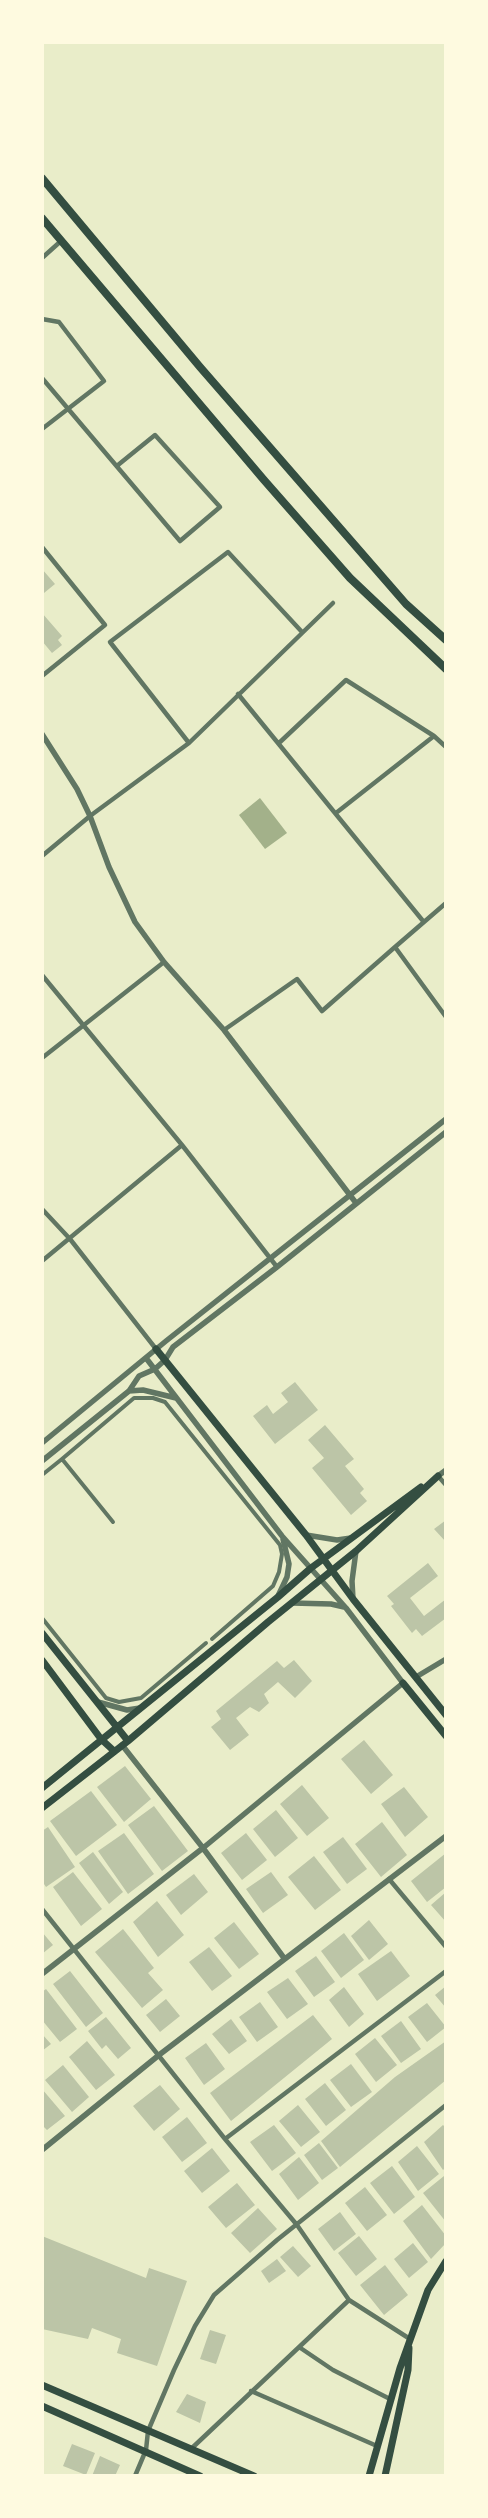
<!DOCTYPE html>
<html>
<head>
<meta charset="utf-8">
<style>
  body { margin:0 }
  #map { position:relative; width:488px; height:2518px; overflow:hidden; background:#e9edc9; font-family:"Archivo Narrow",sans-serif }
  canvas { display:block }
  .frame { position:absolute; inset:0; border:44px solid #fefae0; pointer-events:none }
</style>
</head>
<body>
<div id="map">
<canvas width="488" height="2518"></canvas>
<div class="frame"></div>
</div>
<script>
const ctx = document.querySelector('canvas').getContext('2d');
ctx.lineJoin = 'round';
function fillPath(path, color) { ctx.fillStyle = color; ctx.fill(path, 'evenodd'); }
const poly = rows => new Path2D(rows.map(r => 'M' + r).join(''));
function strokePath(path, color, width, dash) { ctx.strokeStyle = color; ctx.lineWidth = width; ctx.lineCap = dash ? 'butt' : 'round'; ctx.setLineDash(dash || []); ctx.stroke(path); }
const water = poly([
  [260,798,287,833,265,849,239,815]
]);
const building = poly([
  [42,569,55,584,44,593,42,592],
  [42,613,62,636,58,640,62,645,52,653,42,641],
  [295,1382,318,1410,275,1444,253,1416,267,1405,273,1414,288,1402,281,1393],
  [325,1425,354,1459,345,1466,364,1489,360,1493,367,1501,351,1515,312,1468,324,1458,308,1440],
  [446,1520,446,1542,434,1529],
  [428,1563,438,1576,410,1598,424,1616,446,1599,446,1618,422,1636,416,1629,412,1633,391,1606,394,1604,387,1596],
  [294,1660,312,1681,295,1698,278,1682,264,1694,269,1703,259,1712,250,1707,236,1718,249,1735,230,1750,211,1727,221,1719,216,1711,277,1661,284,1668],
  [364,1740,393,1775,371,1794,341,1759],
  [125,1766,151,1799,124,1822,97,1787],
  [302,1785,329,1818,307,1836,280,1804],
  [404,1787,428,1817,405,1837,381,1804],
  [91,1791,117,1825,76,1856,50,1821],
  [154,1806,188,1851,162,1871,128,1825],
  [276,1810,298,1838,275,1857,253,1829],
  [382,1822,407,1855,381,1877,355,1844],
  [48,1827,75,1867,46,1887,42,1881,42,1831],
  [124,1833,154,1874,128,1894,98,1851],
  [246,1833,267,1860,242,1880,221,1853],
  [343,1837,367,1869,347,1884,323,1852],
  [93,1852,123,1892,109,1904,79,1863],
  [446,1853,446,1887,427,1902,411,1881],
  [314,1856,341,1890,315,1910,288,1877],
  [73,1872,102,1909,81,1926,53,1887],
  [271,1872,288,1895,263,1913,246,1889],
  [194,1874,208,1892,181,1915,166,1895],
  [446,1892,446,1922,431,1905],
  [157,1901,184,1935,158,1957,133,1922],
  [369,1920,388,1944,369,1960,351,1936],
  [234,1922,259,1954,239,1969,214,1938],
  [123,1929,154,1968,148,1973,163,1990,142,2008,95,1952],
  [42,1932,53,1945,42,1954],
  [344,1933,364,1960,341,1978,321,1951],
  [209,1947,232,1976,212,1991,189,1962],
  [391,1951,410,1976,377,2001,358,1974],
  [316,1956,335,1982,314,1997,295,1971],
  [70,1971,103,2013,86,2027,53,1984],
  [288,1978,308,2004,287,2019,267,1992],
  [446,1986,446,2008,435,1995],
  [344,1987,364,2014,349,2027,329,2000],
  [46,1989,77,2029,60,2042,42,2020,42,1992],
  [166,1999,180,2016,160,2032,146,2015],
  [260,2002,278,2027,257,2042,239,2017],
  [427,2003,446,2027,427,2042,408,2017],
  [313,2015,332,2039,231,2121,210,2093],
  [106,2017,131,2048,118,2059,106,2045,102,2049,88,2031],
  [231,2019,247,2041,229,2054,212,2034],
  [401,2021,421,2049,401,2063,381,2036],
  [42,2034,51,2044,42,2051],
  [375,2038,397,2065,376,2082,355,2054],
  [87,2041,115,2075,96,2090,69,2057],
  [446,2041,446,2080,340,2167,321,2141,395,2077],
  [206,2043,225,2069,204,2085,185,2058],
  [351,2064,372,2092,351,2107,330,2080],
  [63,2065,89,2097,72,2112,45,2080],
  [325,2083,346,2110,326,2126,305,2099],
  [160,2085,180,2109,154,2131,133,2106],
  [42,2089,65,2116,47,2130,42,2125],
  [298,2105,320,2132,301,2147,279,2121],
  [187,2117,207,2143,182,2162,162,2137],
  [274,2125,296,2153,272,2171,250,2142],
  [443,2125,446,2128,446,2167,443,2170,424,2142],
  [319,2143,338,2168,322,2180,304,2155],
  [417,2146,439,2174,418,2191,398,2162],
  [212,2148,230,2171,202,2193,184,2171],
  [299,2157,319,2183,298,2200,279,2174],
  [392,2166,415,2197,394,2214,370,2183],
  [444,2176,446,2178,446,2222,423,2193],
  [237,2183,255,2205,226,2228,208,2207],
  [365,2187,387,2215,367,2231,345,2203],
  [422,2205,446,2236,446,2243,431,2259,403,2221],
  [258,2208,277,2229,250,2253,231,2233],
  [340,2212,356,2234,334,2251,318,2229],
  [42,2236,146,2278,149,2268,187,2281,157,2366,117,2353,121,2339,92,2328,88,2339,42,2329],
  [359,2236,377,2259,356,2276,338,2253],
  [413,2243,428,2262,409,2278,394,2259],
  [293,2246,311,2266,298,2277,280,2257],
  [277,2259,286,2271,269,2283,261,2271],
  [385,2265,408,2295,384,2315,360,2285],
  [210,2330,226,2335,216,2364,200,2359],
  [187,2394,206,2402,200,2423,176,2412],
  [72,2444,95,2453,86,2475,63,2466],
  [100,2456,120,2465,115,2476,92,2476]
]);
const pedestrian = poly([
  [42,1475,62,1459],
  [113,1522,62,1459,134,1398,153,1398,165,1402,280,1545,282,1554,279,1572,273,1586,212,1639],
  [42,1618,106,1698,119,1702,141,1698,206,1643]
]);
const minor = poly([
  [42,258,61,241],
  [42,319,59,322,104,381,42,429],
  [42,378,180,541,220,507,155,435,118,465],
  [42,547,105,625,42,676],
  [238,694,423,921],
  [189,743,110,642,228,552,302,632],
  [279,743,346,680,434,736],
  [336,813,434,736,446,747],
  [42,856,90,816,189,743,333,603],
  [446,903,395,947,446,1017],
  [42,975,182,1145,277,1267],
  [224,1030,297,979,322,1011,395,947],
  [42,1058,164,962],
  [42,1209,70,1239,156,1349],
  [42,1261,182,1145],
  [438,1476,446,1485],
  [389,1879,446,1947],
  [42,1909,225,2139,297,2225,349,2300,410,2339],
  [225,2139,446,1971],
  [299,2347,333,2370,390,2399],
  [251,2391,377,2446],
  [192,2448,349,2300],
  [135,2476,146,2450,148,2431,174,2370,195,2326,214,2295,277,2240,446,2105]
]);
const tertiary = poly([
  [42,734,77,789,90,816,109,867,135,922,164,962,224,1030,356,1203],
  [129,1391,143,1390,176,1398],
  [42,1443,166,1341,446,1119],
  [42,1461,129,1391,139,1376,155,1369,165,1360,173,1347,277,1267,446,1132],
  [438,1476,446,1470],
  [306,1535,337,1540,351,1538],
  [278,1596,287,1577,289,1564,283,1539],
  [353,1599,352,1581,356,1551],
  [292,1603,331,1604,344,1607],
  [416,1677,446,1659],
  [98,1702,127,1710,140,1708],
  [122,1745,203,1848,284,1958],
  [42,1974,203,1848,403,1683,346,1608,282,1536,146,1358],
  [42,2150,159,2055,446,1836]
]);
const secondary = poly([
  [156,1349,306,1535,353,1599,446,1715],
  [42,1633,128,1741],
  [42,1660,101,1739,114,1751],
  [403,1683,446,1736],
  [42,1788,278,1597,311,1568,421,1487],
  [42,1808,128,1741,268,1622,356,1551,438,1476],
  [42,2385,254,2476],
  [42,2406,200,2476],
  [369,2476,400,2368,428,2290,446,2261],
  [385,2476,408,2370,409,2348]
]);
const primary = poly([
  [42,178,200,367,406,604,446,640],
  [42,218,264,480,350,578,446,669]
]);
fillPath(water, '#a3b18a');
fillPath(building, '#bcc5a7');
strokePath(pedestrian, '#617663', 4);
strokePath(minor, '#617663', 4.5);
strokePath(tertiary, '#617663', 5.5);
strokePath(secondary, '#344e41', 7);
strokePath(primary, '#344e41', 8);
</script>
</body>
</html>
